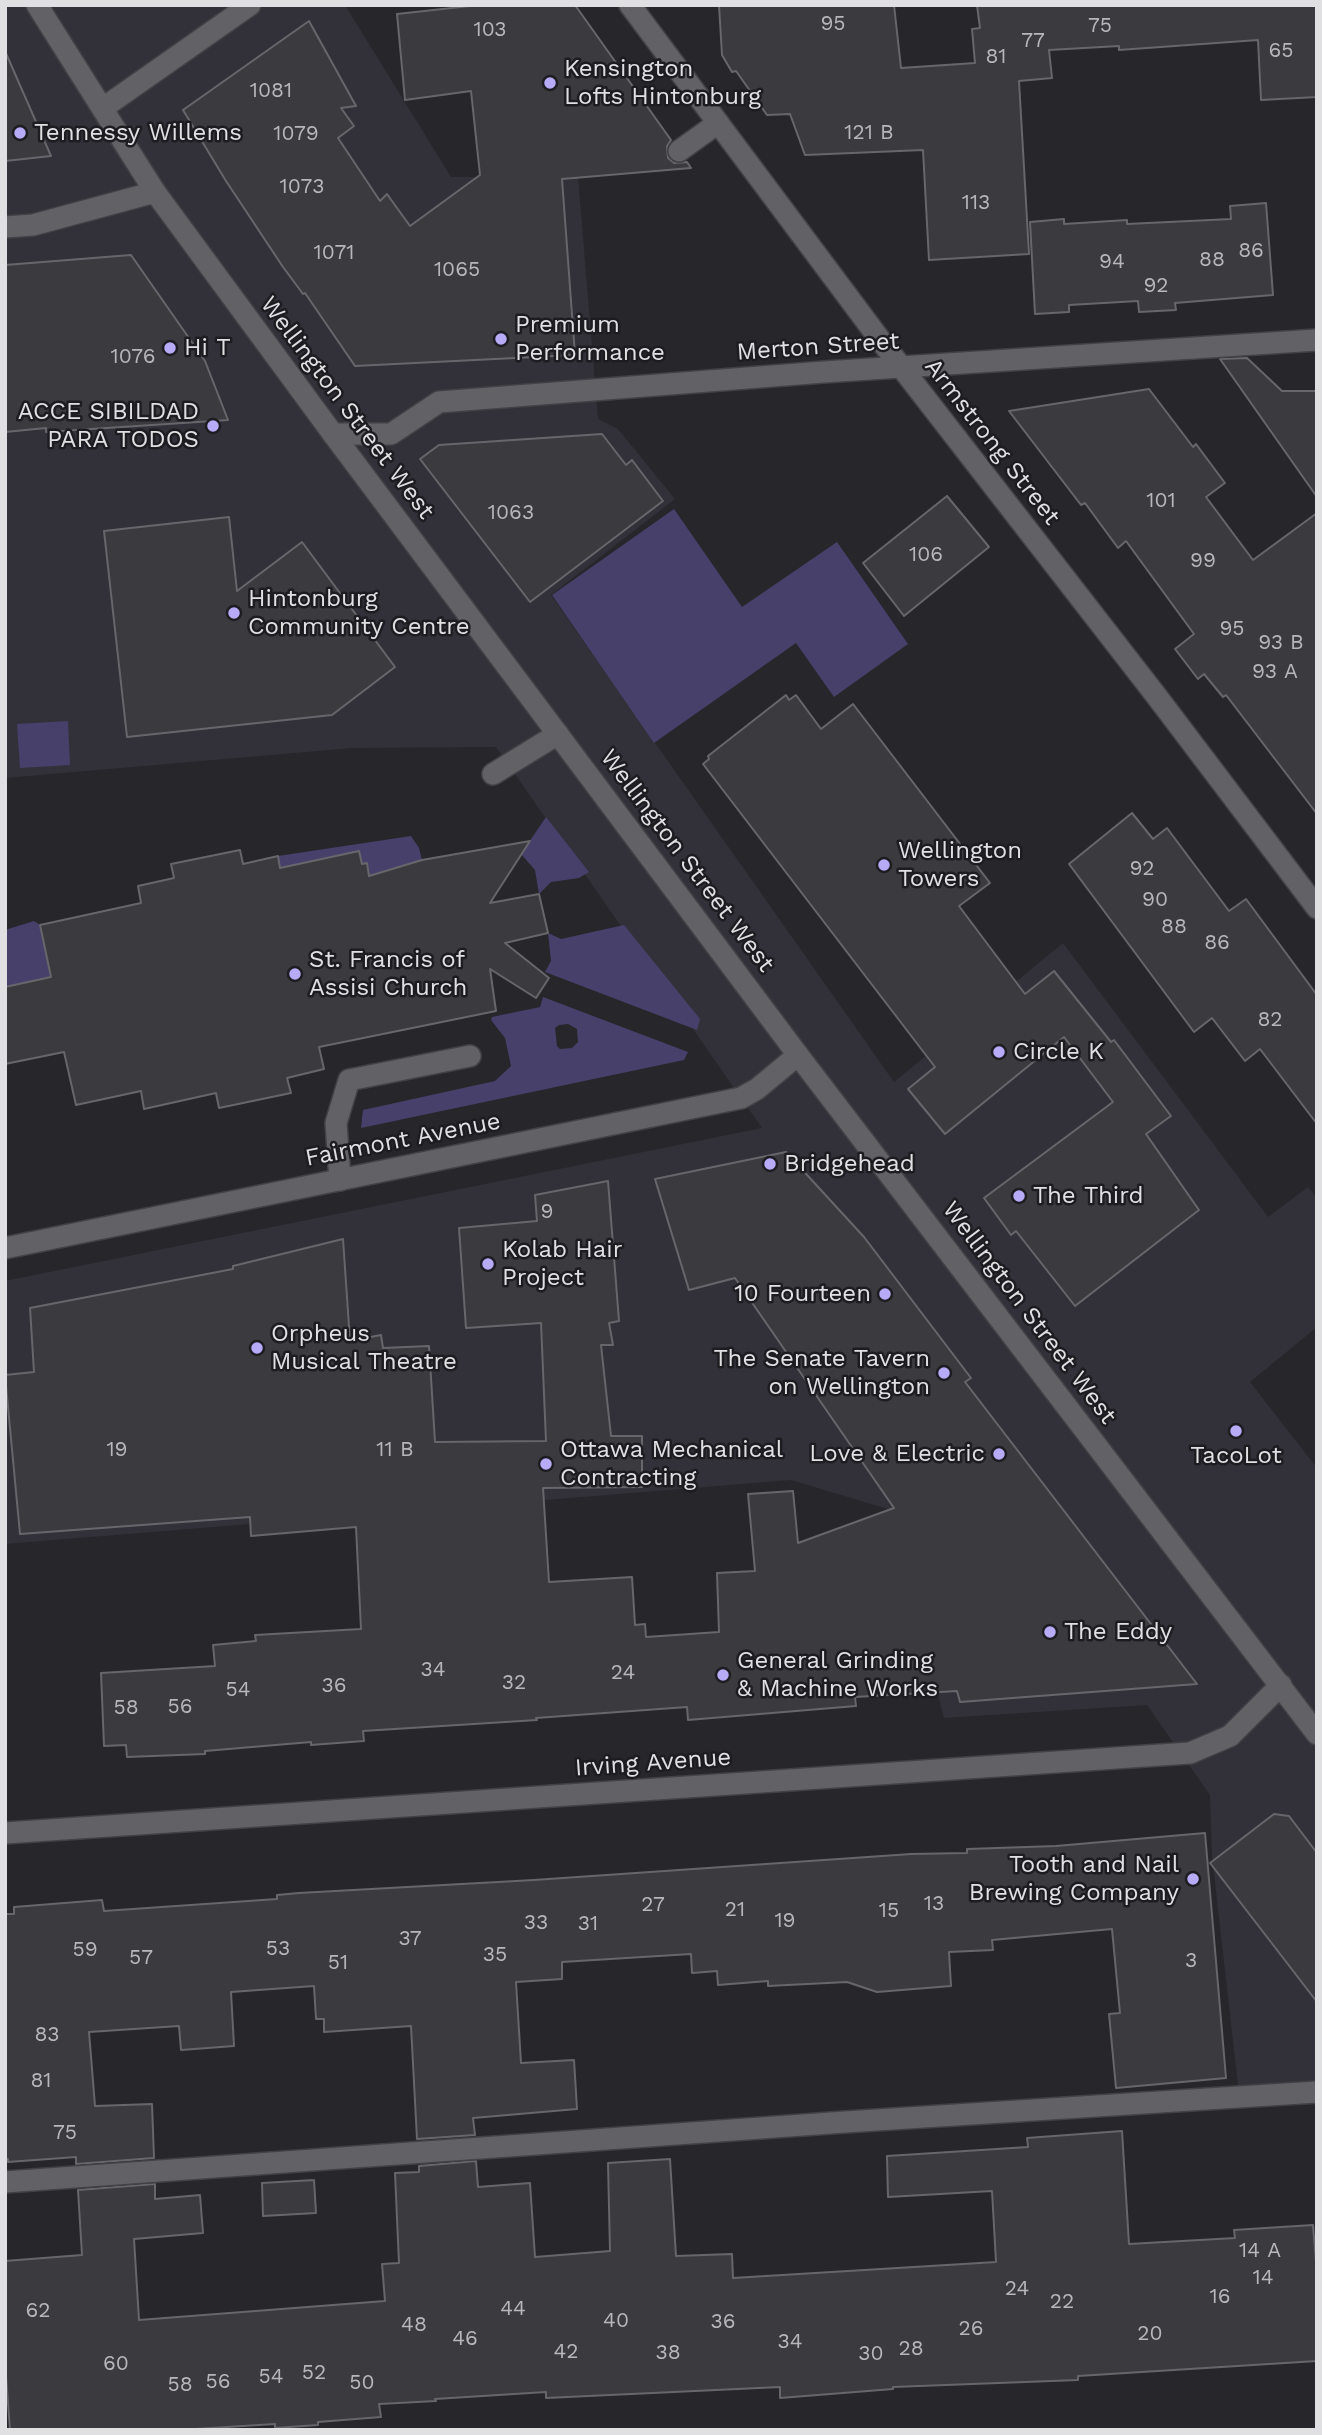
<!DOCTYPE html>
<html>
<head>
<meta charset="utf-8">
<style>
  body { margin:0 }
  #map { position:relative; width:1322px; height:2435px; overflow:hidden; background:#27262b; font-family:"Work Sans",sans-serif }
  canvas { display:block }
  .frame { position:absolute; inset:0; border:7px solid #e0e0e3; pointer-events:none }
</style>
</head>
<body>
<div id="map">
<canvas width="1322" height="2435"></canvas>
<div class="frame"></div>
</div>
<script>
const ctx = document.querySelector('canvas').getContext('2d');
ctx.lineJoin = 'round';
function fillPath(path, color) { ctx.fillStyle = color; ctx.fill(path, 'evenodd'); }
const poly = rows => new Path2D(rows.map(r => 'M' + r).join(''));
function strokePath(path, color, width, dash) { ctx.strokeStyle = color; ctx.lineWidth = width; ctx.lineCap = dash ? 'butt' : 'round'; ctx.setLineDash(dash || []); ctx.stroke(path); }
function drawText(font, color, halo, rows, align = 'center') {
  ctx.font = font + ' "Work Sans",sans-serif'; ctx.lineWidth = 5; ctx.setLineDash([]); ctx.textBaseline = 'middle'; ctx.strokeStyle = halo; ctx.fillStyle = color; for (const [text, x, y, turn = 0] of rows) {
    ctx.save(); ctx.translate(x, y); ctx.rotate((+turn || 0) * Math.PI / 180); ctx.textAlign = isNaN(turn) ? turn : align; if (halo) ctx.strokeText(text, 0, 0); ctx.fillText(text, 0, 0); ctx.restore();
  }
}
const built = poly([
  [5,5,345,5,451,177,578,177,598,419,618,429,675,499,551,595,894,1082,1063,943,1268,1217,1308,1187,1317,1198,1317,1327,1250,1382,1317,1468,1317,2092,1239,2094,1212,1856,1210,1795,1147,1705,944,1718,891,1510,791,1480,5,1544,5,1281,762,1128,496,747,352,748,5,778]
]);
const green = poly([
  [674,509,742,607,837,542,908,644,834,697,796,643,654,743,552,595],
  [68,721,70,765,20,768,17,724],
  [546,817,589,872,579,878,551,882,539,894,535,870,521,854],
  [411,836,419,848,422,860,369,877,367,864,362,864,286,895,278,856],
  [34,921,40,925,51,977,5,987,5,930],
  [624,925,700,1019,697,1030,545,972,551,961,548,933,561,939],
  [543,997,688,1052,684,1060,361,1128,363,1110,495,1081,511,1066,505,1038,491,1020,492,1017,540,1007],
  [568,1024,577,1029,578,1042,572,1048,560,1049,557,1046,555,1028,559,1025]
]);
const building = poly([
  [479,5,575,5,671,140,667,146,668,158,674,163,687,162,691,168,562,179,575,355,355,366,305,293,303,294,283,267,226,181,183,110,309,21,356,106,341,108,354,126,338,138,380,201,387,194,410,226,480,175,471,91,405,100,397,14,479,5],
  [719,5,894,5,901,68,975,63,972,29,980,28,977,5,1317,5,1317,97,1261,100,1258,40,1119,50,1119,46,1049,50,1052,78,1019,81,1029,254,929,260,923,150,805,155,790,114,767,115,736,71,732,72,722,55,719,5],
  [5,51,51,156,5,161,5,51],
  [1266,203,1273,295,1175,303,1176,310,1139,312,1138,301,1069,305,1069,312,1035,314,1030,222,1064,219,1064,224,1127,220,1127,224,1231,219,1230,206,1266,203],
  [131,255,205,361,228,420,46,432,46,428,5,432,5,265,131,255],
  [1247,358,1282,391,1317,391,1317,497,1220,359,1247,358],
  [1149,389,1193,447,1196,444,1225,483,1206,497,1253,560,1317,513,1317,814,1226,695,1223,697,1204,674,1198,679,1175,649,1194,634,1126,541,1118,548,1085,503,1081,505,1009,411,1149,389],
  [602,434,626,465,632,460,663,501,530,602,420,459,439,445,602,434],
  [947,496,989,547,904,616,863,563,947,496],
  [229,517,237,591,302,542,395,667,332,715,127,737,104,531,229,517],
  [786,695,789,700,796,695,821,729,853,704,990,883,959,906,1025,994,1054,971,1111,1042,1114,1040,1171,1116,1146,1134,1199,1210,1075,1306,1016,1231,1011,1235,984,1198,1113,1102,1064,1037,945,1134,908,1089,935,1067,703,764,709,759,708,756,786,695],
  [1132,813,1153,839,1167,828,1229,911,1246,899,1317,995,1317,1124,1260,1049,1245,1061,1212,1018,1194,1032,1069,864,1132,813],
  [530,841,490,903,539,894,548,933,505,943,549,978,536,998,490,969,496,1011,319,1047,324,1069,287,1078,291,1093,219,1108,216,1093,144,1109,141,1091,76,1105,64,1052,5,1064,5,987,51,977,40,925,141,903,138,886,174,878,171,864,240,850,243,864,278,856,280,868,359,851,362,864,367,863,369,876,422,860,530,841],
  [786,1152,864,1237,971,1378,965,1382,1197,1684,960,1702,957,1691,855,1697,856,1706,688,1720,687,1707,536,1718,537,1720,363,1731,364,1741,311,1745,311,1742,205,1751,205,1754,127,1757,126,1745,104,1746,101,1673,215,1666,213,1645,256,1641,255,1635,361,1629,356,1527,251,1536,250,1517,20,1534,5,1375,34,1372,30,1308,233,1269,233,1266,343,1239,350,1341,381,1335,383,1348,429,1346,435,1442,546,1441,541,1323,466,1328,459,1228,537,1221,535,1195,608,1181,619,1321,609,1323,613,1345,601,1345,611,1436,642,1436,642,1487,543,1488,549,1582,632,1577,635,1625,645,1624,646,1637,719,1632,717,1573,755,1571,748,1494,793,1491,798,1543,894,1508,735,1278,689,1290,655,1179,786,1152],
  [1274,1814,1289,1816,1317,1853,1317,2002,1210,1863,1274,1814],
  [1205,1833,1226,2078,1116,2088,1109,2014,1120,2013,1112,1929,992,1940,993,1950,949,1952,951,1986,877,1992,847,1982,768,1986,768,1981,718,1985,717,1971,692,1973,691,1954,562,1962,562,1979,516,1982,521,2063,574,2060,577,2109,473,2118,475,2135,417,2139,411,2026,324,2032,324,2019,316,2019,314,1986,231,1992,234,2046,181,2050,179,2026,89,2032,95,2106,152,2104,154,2158,76,2164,76,2157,8,2162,8,2159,5,2159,5,1914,14,1914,14,1907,102,1900,104,1911,277,1899,277,1895,299,1893,534,1880,911,1854,967,1853,967,1849,1056,1846,1205,1833],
  [1122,2131,1129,2244,1235,2238,1234,2230,1313,2225,1317,2274,1317,2361,1078,2376,1078,2380,893,2387,893,2389,780,2398,780,2387,546,2398,546,2392,435,2399,436,2401,379,2404,381,2417,318,2422,318,2425,275,2428,275,2424,179,2430,10,2430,5,2362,5,2261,82,2255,78,2190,155,2184,155,2199,200,2195,203,2233,134,2239,139,2320,385,2301,382,2264,399,2263,395,2173,419,2172,419,2166,476,2161,478,2187,530,2183,535,2257,610,2251,608,2163,670,2159,676,2256,732,2254,733,2278,996,2262,992,2191,888,2197,887,2156,1028,2147,1027,2138,1122,2131],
  [314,2180,316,2213,263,2216,262,2183,314,2180]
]);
const service = poly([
  [679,151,718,123],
  [493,774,558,734],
  [340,1180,336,1123,349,1080,470,1056],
  [5,2182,845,2122,1317,2092]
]);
const minor = poly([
  [630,5,881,341,1158,698,1317,908],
  [103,108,250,5],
  [5,227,33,225,155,192],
  [333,434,391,434,439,402,824,372,1317,340],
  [5,1248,741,1098,757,1089,798,1055],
  [5,1833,1190,1753,1230,1736,1281,1685]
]);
const secondary = poly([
  [37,5,155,192,333,434,798,1055,1317,1734]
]);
const markers = [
  [550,83,7,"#b7abf8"],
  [20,133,7,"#b7abf8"],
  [501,339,7,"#b7abf8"],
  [170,348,7,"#b7abf8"],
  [213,426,7,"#b7abf8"],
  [234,613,7,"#b7abf8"],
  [884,865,7,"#b7abf8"],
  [295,974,7,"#b7abf8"],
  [999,1052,7,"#b7abf8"],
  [770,1164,7,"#b7abf8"],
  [1019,1196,7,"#b7abf8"],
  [488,1264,7,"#b7abf8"],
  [885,1294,7,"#b7abf8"],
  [257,1348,7,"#b7abf8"],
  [944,1373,7,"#b7abf8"],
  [1236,1431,7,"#b7abf8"],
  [999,1454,7,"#b7abf8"],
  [546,1464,7,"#b7abf8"],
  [1050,1632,7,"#b7abf8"],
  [723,1675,7,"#b7abf8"],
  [1193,1879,7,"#b7abf8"]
];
const numberNames = [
  ["95",833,24],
  ["75",1100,26],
  ["103",490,30],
  ["77",1033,41],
  ["65",1281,51],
  ["81",996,57],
  ["1081",271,91],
  ["121 B",869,133],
  ["1079",296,134],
  ["1073",302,187],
  ["113",976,203],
  ["86",1251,251],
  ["1071",334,253],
  ["88",1212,260],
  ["94",1112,262],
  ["1065",457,270],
  ["92",1156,286],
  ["1076",133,357],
  ["101",1161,501],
  ["1063",511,513],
  ["106",926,555],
  ["99",1203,561],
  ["95",1232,629],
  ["93 B",1281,643],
  ["93 A",1275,672],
  ["92",1142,869],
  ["90",1155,900],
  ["88",1174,927],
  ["86",1217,943],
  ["82",1270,1020],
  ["9",547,1212],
  ["19",117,1450],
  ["11 B",395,1450],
  ["34",433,1670],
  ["24",623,1673],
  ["32",514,1683],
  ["36",334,1686],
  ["54",238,1690],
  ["56",180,1707],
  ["58",126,1708],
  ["13",934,1904],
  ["27",653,1905],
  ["21",735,1910],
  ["15",889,1911],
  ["19",785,1921],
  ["33",536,1923],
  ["31",588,1924],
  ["37",410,1939],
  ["53",278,1949],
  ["59",85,1950],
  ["35",495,1955],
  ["57",141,1958],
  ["3",1191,1961],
  ["51",338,1963],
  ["83",47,2035],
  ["81",41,2081],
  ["75",65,2133],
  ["14 A",1260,2251],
  ["14",1263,2278],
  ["24",1017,2289],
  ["16",1220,2297],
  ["22",1062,2302],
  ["44",513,2309],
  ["62",38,2311],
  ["40",616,2321],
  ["36",723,2322],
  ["48",414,2325],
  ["26",971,2329],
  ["20",1150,2334],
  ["46",465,2339],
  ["34",790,2342],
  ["28",911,2349],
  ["42",566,2352],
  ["38",668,2353],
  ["30",871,2354],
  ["60",116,2364],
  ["52",314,2373],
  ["54",271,2377],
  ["56",218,2382],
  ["50",362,2383],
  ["58",180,2385]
];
const poiNames = [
  ["Kensington",564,69],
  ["Lofts Hintonburg",564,97],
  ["Tennessy Willems",34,133],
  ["Premium",515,325],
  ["Performance",515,353],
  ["Hi T",184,348],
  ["ACCE SIBILDAD",199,412,"right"],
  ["PARA TODOS",199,440,"right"],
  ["Hintonburg",248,599],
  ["Community Centre",248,627],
  ["Wellington",898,851],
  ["Towers",898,879],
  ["St. Francis of",309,960],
  ["Assisi Church",309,988],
  ["Circle K",1013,1052],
  ["Bridgehead",784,1164],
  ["The Third",1033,1196],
  ["Kolab Hair",502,1250],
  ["Project",502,1278],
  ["10 Fourteen",871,1294,"right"],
  ["Orpheus",271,1334],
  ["Musical Theatre",271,1362],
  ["The Senate Tavern",930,1359,"right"],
  ["on Wellington",930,1387,"right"],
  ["Ottawa Mechanical",560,1450],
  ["Contracting",560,1478],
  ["Love & Electric",985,1454,"right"],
  ["TacoLot",1236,1456,"center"],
  ["The Eddy",1064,1632],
  ["General Grinding",737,1661],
  ["& Machine Works",737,1689],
  ["Tooth and Nail",1179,1865,"right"],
  ["Brewing Company",1179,1893,"right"]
];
const streetNames = [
  ["Merton Street",818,347,-4],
  ["Wellington Street West",347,408,53],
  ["Armstrong Street",992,442,52],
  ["Wellington Street West",687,861,53],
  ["Fairmont Avenue",403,1140,-11],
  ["Wellington Street West",1029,1313,53],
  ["Irving Avenue",653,1763,-4]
];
fillPath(built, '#32313a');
fillPath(green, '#47406a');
fillPath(building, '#3b3a3f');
strokePath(building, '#66666b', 2);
strokePath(service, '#424145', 24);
strokePath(minor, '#424145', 24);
strokePath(secondary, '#424145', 24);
strokePath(service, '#616166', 21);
strokePath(minor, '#616166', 21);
strokePath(secondary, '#616166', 21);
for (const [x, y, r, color] of markers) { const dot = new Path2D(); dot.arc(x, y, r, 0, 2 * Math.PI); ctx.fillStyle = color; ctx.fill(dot); strokePath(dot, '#1d1d21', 2.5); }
drawText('21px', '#b7b6ba', null, numberNames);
drawText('24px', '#e0e0e3', '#1d1d21', poiNames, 'left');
drawText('24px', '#e0e0e3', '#1d1d21', streetNames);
</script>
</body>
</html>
